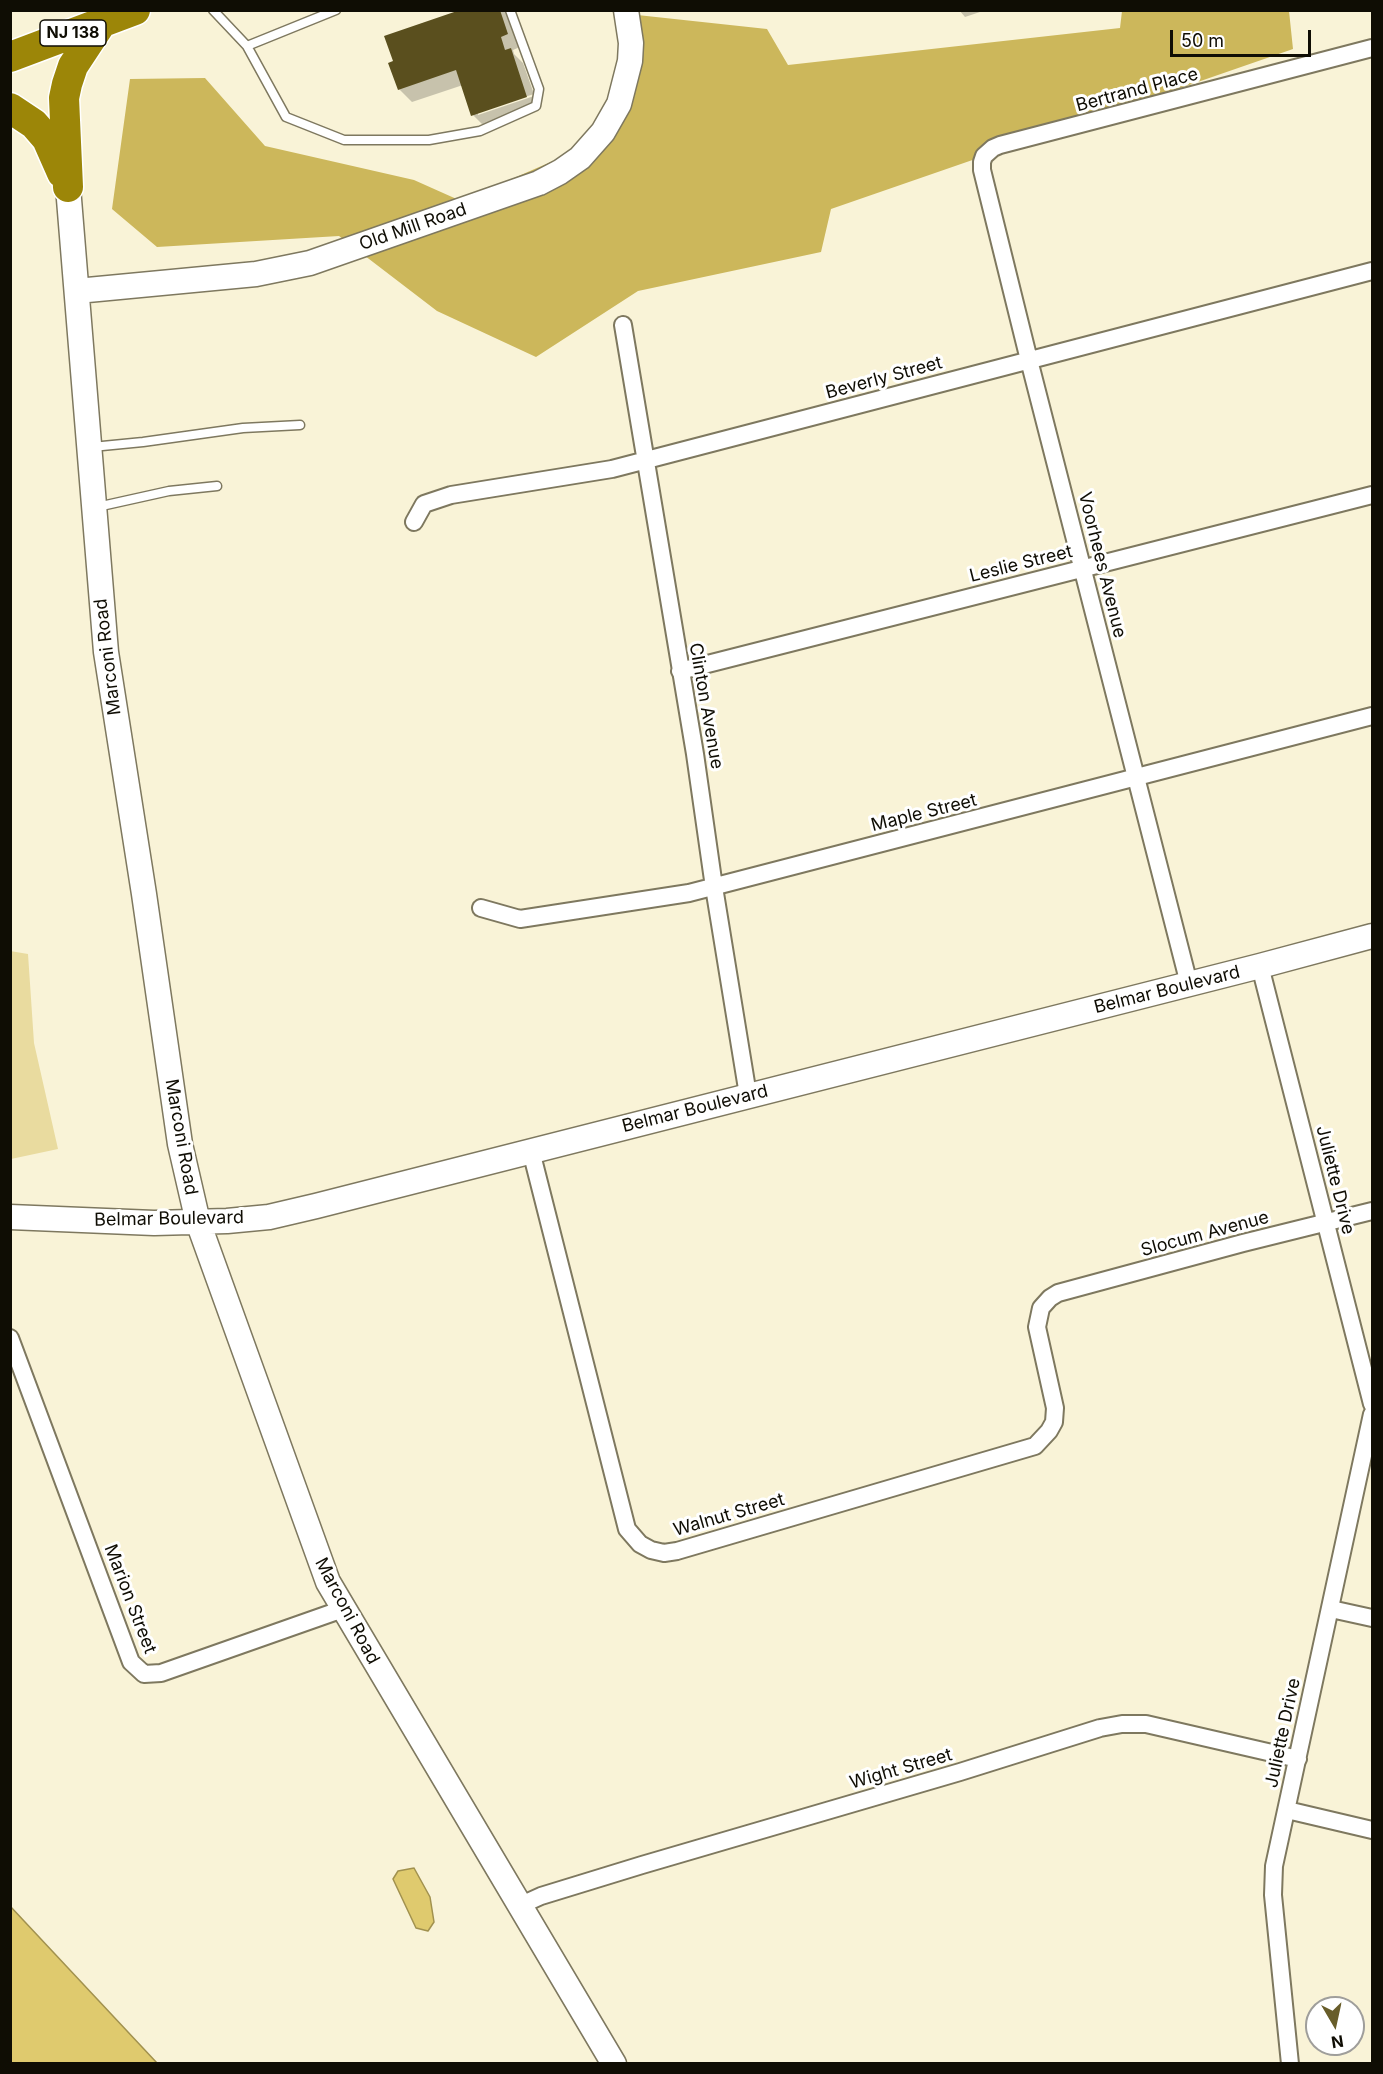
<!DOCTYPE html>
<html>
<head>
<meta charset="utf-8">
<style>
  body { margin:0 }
  #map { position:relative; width:1383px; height:2074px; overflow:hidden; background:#f9f3d7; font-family:Inter,sans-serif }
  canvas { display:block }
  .frame { position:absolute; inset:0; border:12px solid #0f0d04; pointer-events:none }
  .north { position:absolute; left:1305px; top:1996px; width:60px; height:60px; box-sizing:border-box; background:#fff; border:2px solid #9f9e9b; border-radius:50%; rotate:171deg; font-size:16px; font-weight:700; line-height:24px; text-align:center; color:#0f0d04 }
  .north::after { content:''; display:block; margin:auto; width:21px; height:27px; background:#685d2a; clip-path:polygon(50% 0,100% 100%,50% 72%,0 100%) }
  .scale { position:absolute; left:1170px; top:30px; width:141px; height:27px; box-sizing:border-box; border:3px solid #0f0d04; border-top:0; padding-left:8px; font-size:18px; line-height:21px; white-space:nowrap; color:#0f0d04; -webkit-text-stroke:4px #fff; paint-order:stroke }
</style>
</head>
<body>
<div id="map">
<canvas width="1383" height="2074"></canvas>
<div class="frame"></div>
<div class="north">N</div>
<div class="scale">50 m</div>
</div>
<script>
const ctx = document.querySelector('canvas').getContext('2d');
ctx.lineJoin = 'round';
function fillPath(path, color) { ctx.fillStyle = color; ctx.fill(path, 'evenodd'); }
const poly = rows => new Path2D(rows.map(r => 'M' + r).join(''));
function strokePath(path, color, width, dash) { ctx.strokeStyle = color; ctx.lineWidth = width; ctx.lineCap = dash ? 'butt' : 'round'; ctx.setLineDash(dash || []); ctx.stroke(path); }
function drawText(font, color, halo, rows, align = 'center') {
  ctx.font = font + ' Inter,sans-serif'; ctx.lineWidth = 6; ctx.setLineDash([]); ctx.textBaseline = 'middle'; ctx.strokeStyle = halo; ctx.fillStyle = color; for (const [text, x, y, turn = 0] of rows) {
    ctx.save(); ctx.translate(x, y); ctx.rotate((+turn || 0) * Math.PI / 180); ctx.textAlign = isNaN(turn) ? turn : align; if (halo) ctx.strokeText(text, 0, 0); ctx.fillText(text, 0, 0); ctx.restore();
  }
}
const green = poly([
  [10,951,28,954,34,1043,58,1149,11,1159]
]);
const forest = poly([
  [1122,11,1289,11,1293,49,831,209,821,252,638,291,536,357,437,311,339,236,157,247,112,209,130,79,205,78,265,146,414,180,461,201,599,141,628,14,767,29,788,65,1120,28]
]);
const water = poly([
  [414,1868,430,1897,434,1922,428,1931,416,1928,393,1879,398,1871,414,1868],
  [10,1906,142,2047,157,2063,11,2063,10,1906]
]);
const shadow = poly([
  [465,10,506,10,509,13,520,47,513,50,514,54,523,63,534,94,478,112,478,115,534,96,539,110,486,128,473,115,463,85,412,102,399,89],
  [959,10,986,10,965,17]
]);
const building = poly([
  [460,10,500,10,508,34,501,37,505,50,511,48,527,97,471,116,456,70,398,90,388,63,393,61,384,36]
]);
const lane = poly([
  [213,10,247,46,286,117,344,140,429,140,480,131,536,106,539,89,510,10],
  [247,46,336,10],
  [92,447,143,442,243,428,300,425],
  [97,507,169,491,217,486]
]);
const street = poly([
  [623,325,695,754,714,887,748,1095],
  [414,522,424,504,451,495,612,469,1372,271],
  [680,671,1372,495],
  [481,908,520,919,689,893,1372,716],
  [1260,966,1372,1404],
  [1189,984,1029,360,982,170,982,162,984,156,993,148,1000,145,1372,48],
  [531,1151,627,1529,640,1544,651,1550,664,1553,677,1551,1035,1446,1049,1431,1054,1422,1055,1408,1037,1327,1041,1308,1050,1298,1058,1293,1243,1243,1372,1211],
  [10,1338,131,1662,144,1674,161,1673,343,1609],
  [1331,1609,1372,1618],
  [1287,1810,1372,1830],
  [519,1906,541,1896,642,1865,960,1772,1100,1728,1122,1724,1146,1724,1298,1759],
  [1290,2064,1273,1895,1274,1866,1372,1414]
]);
const secondary = poly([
  [68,187,106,652,144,894,180,1144,198,1222,328,1582,614,2064],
  [77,291,256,274,310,263,539,183,560,172,580,158,603,132,619,104,630,61,631,43,626,10],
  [10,1217,154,1223,227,1221,269,1217,316,1206,1260,966,1372,936]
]);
const highway = poly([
  [10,57,135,10],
  [10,108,34,124,47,139,62,173],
  [68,187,64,98,67,84,73,66,102,22]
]);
const shields = [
  [73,33,66]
];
const shieldNames = [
  ["NJ 138",73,33]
];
const streetNames = [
  ["Bertrand Place",1137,90,-15],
  ["Old Mill Road",413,227,-19],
  ["Beverly Street",884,378,-15],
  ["Leslie Street",1021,564,-14],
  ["Voorhees Avenue",1102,565,76],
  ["Marconi Road",108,657,-97],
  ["Clinton Avenue",706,706,80],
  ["Maple Street",924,813,-14],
  ["Belmar Boulevard",1167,990,-14],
  ["Belmar Boulevard",695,1109,-14],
  ["Marconi Road",181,1137,80],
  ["Juliette Drive",1335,1180,76],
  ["Belmar Boulevard",169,1219,-1],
  ["Slocum Avenue",1205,1234,-15],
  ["Walnut Street",729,1515,-16],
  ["Marion Street",130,1599,69],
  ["Marconi Road",347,1611,62],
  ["Juliette Drive",1283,1733,-78],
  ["Wight Street",901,1769,-16]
];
fillPath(green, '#e9db9f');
fillPath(forest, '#ccb75b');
fillPath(water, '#dfca6e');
strokePath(water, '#a1914e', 1.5);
fillPath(shadow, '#0003');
fillPath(building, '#5a4f1e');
strokePath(lane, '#7e785f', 11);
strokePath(street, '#7e785f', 20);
strokePath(secondary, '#7e785f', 27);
strokePath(highway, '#fff', 33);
strokePath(lane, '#fff', 8);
strokePath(street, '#fff', 16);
strokePath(secondary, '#fff', 24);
strokePath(highway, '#9c8608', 30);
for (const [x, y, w] of shields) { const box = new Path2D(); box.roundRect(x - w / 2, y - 13, w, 26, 4.5); ctx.fillStyle = '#fff'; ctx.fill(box); strokePath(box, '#0f0d04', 1.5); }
drawText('bold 16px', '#0f0d04', null, shieldNames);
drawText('18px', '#0f0d04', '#fff', streetNames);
</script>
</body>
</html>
